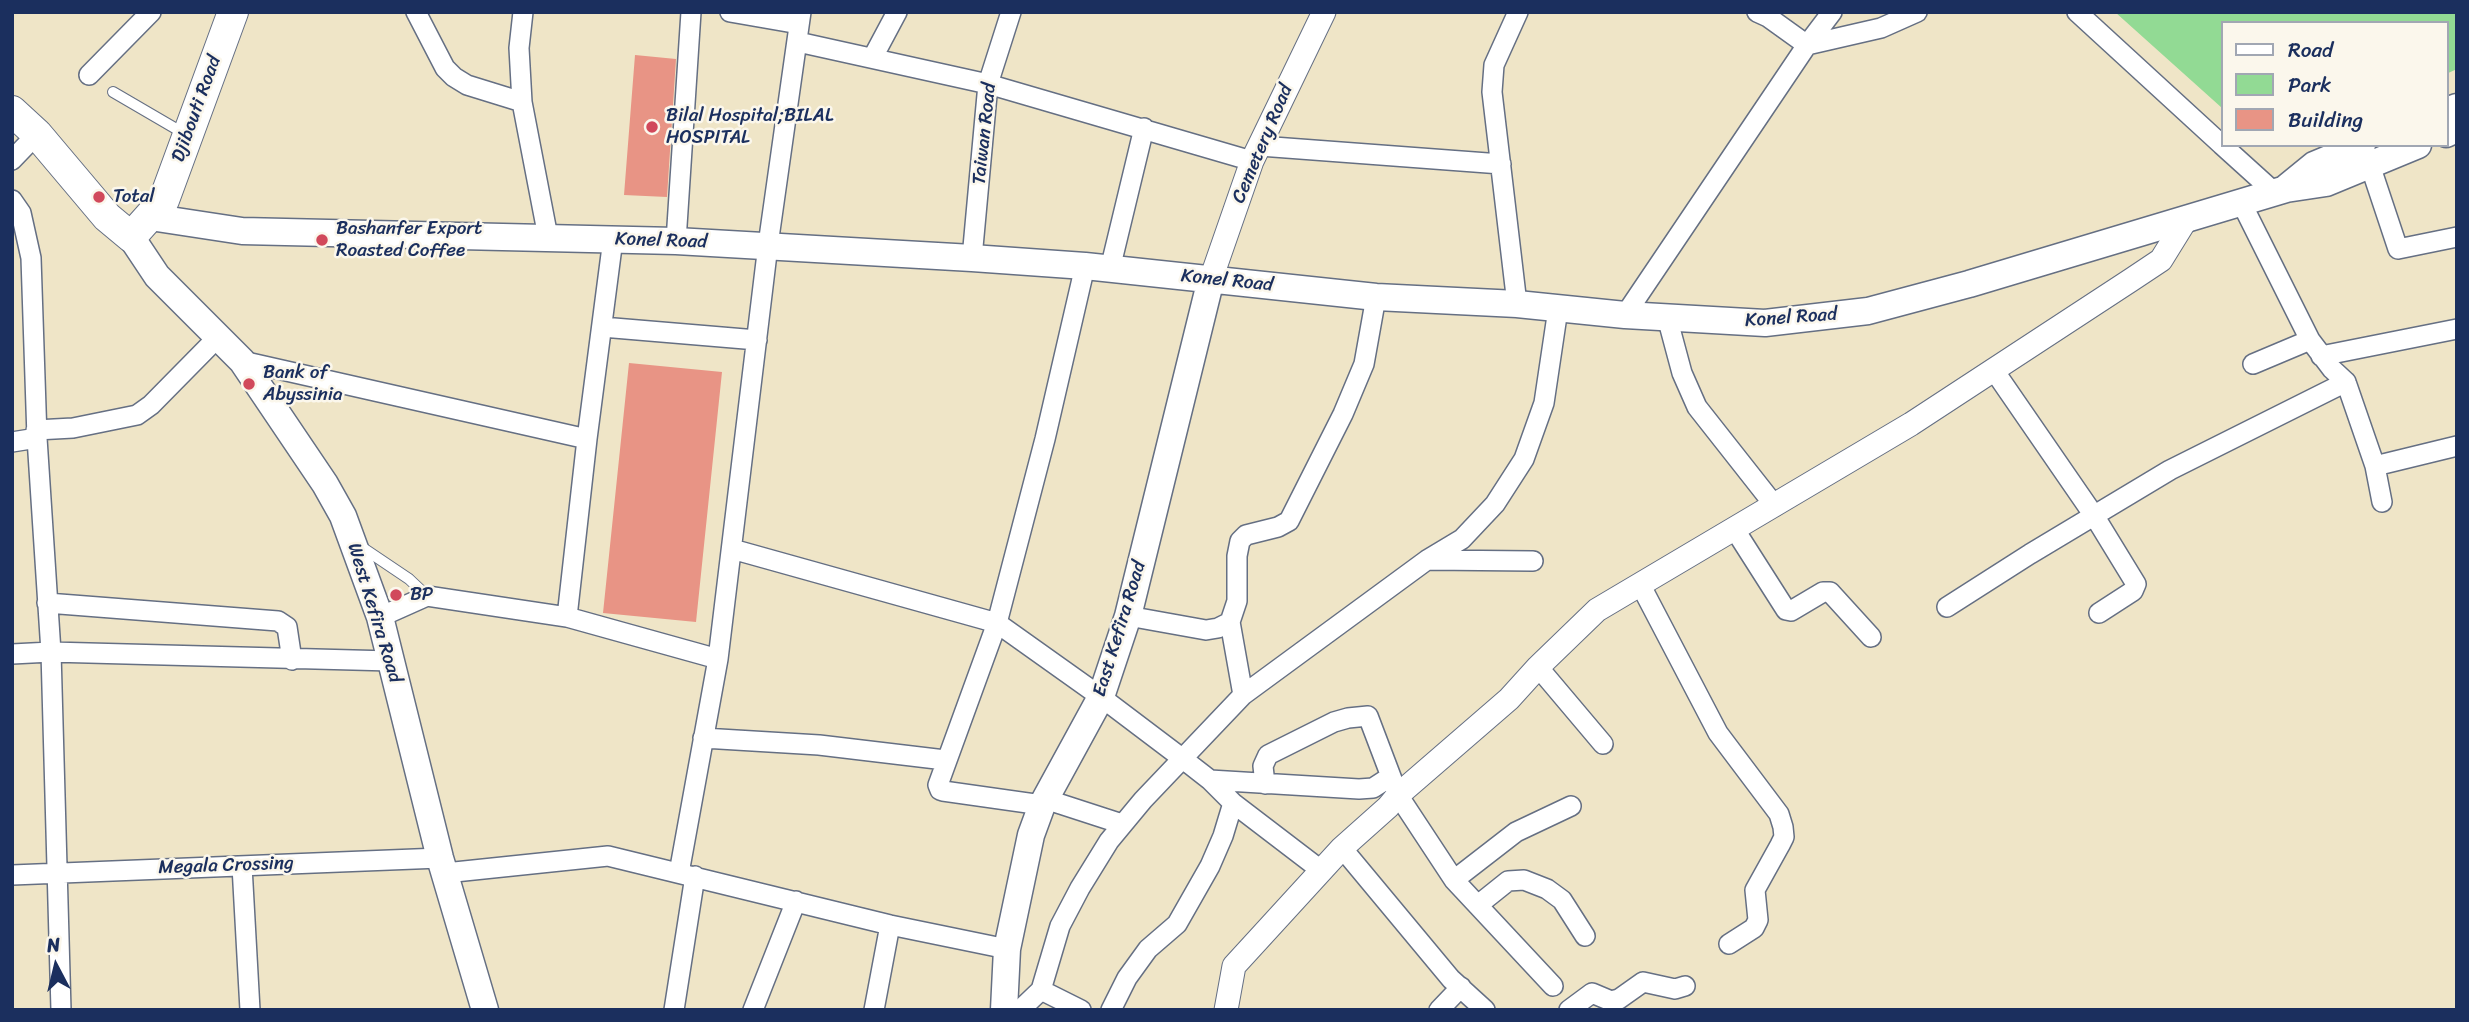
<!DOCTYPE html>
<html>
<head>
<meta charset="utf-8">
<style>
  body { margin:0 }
  #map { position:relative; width:2469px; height:1022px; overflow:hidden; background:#efe5c7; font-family:Sriracha,sans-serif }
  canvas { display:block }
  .frame { position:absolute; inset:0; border:14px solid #1b2f5e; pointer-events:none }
  .legend { position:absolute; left:2221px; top:21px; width:228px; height:126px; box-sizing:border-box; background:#fbf7ec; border:2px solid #a1a7b3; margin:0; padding:9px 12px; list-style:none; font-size:21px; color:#1b2f5e }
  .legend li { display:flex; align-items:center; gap:14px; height:35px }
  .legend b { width:35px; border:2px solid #a1a7b3 }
  .north { position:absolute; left:21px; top:931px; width:70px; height:70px; -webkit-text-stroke:5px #fbf7ec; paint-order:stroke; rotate:353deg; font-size:19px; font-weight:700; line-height:28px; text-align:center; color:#1b2f5e }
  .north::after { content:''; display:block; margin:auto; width:24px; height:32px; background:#1b2f5e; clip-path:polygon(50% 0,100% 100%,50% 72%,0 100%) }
</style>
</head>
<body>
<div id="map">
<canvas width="2469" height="1022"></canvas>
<div class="frame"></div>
<ul class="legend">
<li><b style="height:9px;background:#fff"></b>Road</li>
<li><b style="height:19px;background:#92da94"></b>Park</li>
<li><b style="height:19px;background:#e89485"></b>Building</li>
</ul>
<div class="north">N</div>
</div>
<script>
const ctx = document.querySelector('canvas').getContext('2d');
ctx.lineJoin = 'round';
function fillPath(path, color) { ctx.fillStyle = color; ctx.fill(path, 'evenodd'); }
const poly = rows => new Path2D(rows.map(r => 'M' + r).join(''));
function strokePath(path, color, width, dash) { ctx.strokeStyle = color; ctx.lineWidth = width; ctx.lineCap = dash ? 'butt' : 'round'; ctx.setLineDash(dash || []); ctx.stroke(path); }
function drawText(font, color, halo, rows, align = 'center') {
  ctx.font = font + ' Sriracha,sans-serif'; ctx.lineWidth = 5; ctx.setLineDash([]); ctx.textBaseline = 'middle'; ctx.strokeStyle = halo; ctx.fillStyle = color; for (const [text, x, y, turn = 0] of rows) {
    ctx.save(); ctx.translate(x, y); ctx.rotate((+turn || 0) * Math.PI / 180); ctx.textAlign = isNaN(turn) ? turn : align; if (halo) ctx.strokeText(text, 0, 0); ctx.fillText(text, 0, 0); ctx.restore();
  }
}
const green = poly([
  [2115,12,2457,12,2457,69,2446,74,2446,23,2222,23,2222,108]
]);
const building = poly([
  [635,55,676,59,667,197,624,195],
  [629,363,722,372,696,622,603,613]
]);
const service = poly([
  [113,92,185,134],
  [360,546,409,579,427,596]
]);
const minor = poly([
  [416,12,445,68,454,77,467,85,522,102],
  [523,12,519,48,522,102,548,237],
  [730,12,799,24],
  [1757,12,1768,17,1807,45,1881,28,1917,12],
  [2077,12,2222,145],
  [798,42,988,84,1252,161],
  [873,57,897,12],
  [89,75,151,12],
  [2222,145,2274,192],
  [1260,146,1501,164],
  [12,160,37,134],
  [2370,165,2398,249,2457,237],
  [12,200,21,213,31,258,37,438,51,652,61,1010],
  [2241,202,2310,340,2332,369,2346,382,2375,466,2382,502],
  [676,241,691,12],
  [972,258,988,84,1011,12],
  [1110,269,1144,128],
  [1517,304,1492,92,1494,65,1518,12],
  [1625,315,1807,45,1832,12],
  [1667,317,1682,373,1697,407,1775,506],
  [602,327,757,340],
  [2321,356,2457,329],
  [242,361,587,439],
  [2253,364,2310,340],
  [1993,369,2095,517,2136,584,2133,591,2099,613],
  [36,430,73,428,137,415,151,405,218,337],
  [12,442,37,438],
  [2375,466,2457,446],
  [1735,530,1786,610,1791,611,1823,592,1830,592,1871,637],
  [732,549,997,623,1101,697,1183,759,1210,780,1233,803,1322,871],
  [1428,560,1533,561],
  [1640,584,1718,733,1779,814,1783,827,1784,837,1780,845,1755,890,1758,920,1754,928,1729,944],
  [47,603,278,621,287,627,292,660],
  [1947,607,2030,554,2170,470,2346,382],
  [1128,616,1206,630,1218,628,1230,622],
  [380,617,427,596,567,617,718,659],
  [567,617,587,439,613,239],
  [12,654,51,652,391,661],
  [1538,667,1603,744],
  [1243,695,1230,622,1237,601,1237,556,1240,541,1246,535,1278,527,1289,521,1343,414,1364,364,1376,297],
  [703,738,819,745,945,760],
  [1210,780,1359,789,1373,788,1390,777],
  [1265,784,1263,766,1268,755,1334,722,1348,718,1368,716,1398,795,1454,880,1553,986],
  [1045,799,1122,824],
  [1042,805,943,791,940,790,938,785,997,623,1045,439,1085,266],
  [1342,848,1451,979,1485,1010],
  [242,866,250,1010],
  [445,873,608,856,890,925,1007,949],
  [679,873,718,659,768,245,801,12],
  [12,875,440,858],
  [1454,880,1516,832,1571,806],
  [1478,905,1508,881,1524,880,1547,889,1562,900,1585,936],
  [1041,990,1081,1010],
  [674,1010,695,876],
  [753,1010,796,901],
  [874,1010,890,925],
  [1020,1010,1041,990,1060,926,1080,888,1109,841,1143,800,1243,695,1427,560,1462,539,1495,504,1524,459,1544,403,1558,309],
  [1111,1010,1127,978,1148,949,1177,924,1210,866,1223,836,1233,803],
  [1439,1010,1461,987],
  [1569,1010,1592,993,1611,1001,1619,999,1643,982,1675,989,1685,986]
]);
const tertiary = poly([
  [1211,279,1252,161,1324,12],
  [1226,1010,1234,966,1342,848,1388,807,1398,795,1509,699,1538,667,1597,610,1911,424,2131,280,2161,260,2187,218]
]);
const secondary = poly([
  [2446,111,2457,107],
  [2446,134,2457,129],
  [2287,187,2314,165,2362,145],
  [150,217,242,231,676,241,972,258,1085,266,1376,297,1517,304,1625,315,1765,323,1868,311,1969,284,2286,189,2326,183,2418,145],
  [131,237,157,276,242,361,325,484,343,516,380,617,440,858,485,1010],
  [1004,1010,1007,949,1031,835,1042,805,1101,697,1128,616,1211,279]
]);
const primary = poly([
  [12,111,37,134,107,217,131,237,164,200,233,12]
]);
const markers = [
  [652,127,7,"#d1495b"],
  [99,197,7,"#d1495b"],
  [322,240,7,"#d1495b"],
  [249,384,7,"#d1495b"],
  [396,595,7,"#d1495b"]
];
const streetNames = [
  ["Djibouti Road",197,109,-70],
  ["Taiwan Road",985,134,-84],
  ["Cemetery Road",1263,144,-67],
  ["Konel Road",661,241,2],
  ["Konel Road",1227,281,6],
  ["Konel Road",1791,318,-4],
  ["West Kefira Road",374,613,73],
  ["East Kefira Road",1120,629,-73],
  ["Megala Crossing",226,866,-2]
];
const poiNames = [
  ["Bilal Hospital;BILAL",666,116],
  ["HOSPITAL",666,138],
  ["Total",113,197],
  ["Bashanfer Export",336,229],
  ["Roasted Coffee",336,251],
  ["Bank of",263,373],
  ["Abyssinia",263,395],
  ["BP",410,595]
];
fillPath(green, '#92da94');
fillPath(building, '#e89485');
strokePath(service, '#656f83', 12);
strokePath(minor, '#656f83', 22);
strokePath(tertiary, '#656f83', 25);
strokePath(secondary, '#656f83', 29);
strokePath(primary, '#656f83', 32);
strokePath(service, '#fff', 10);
strokePath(minor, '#fff', 19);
strokePath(tertiary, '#fff', 23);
strokePath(secondary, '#fff', 26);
strokePath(primary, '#fff', 30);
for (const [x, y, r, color] of markers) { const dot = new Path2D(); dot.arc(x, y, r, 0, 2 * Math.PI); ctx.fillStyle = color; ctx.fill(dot); strokePath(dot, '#fbf7ec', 2.5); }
drawText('19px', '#1b2f5e', '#fbf7ec', streetNames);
drawText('19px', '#1b2f5e', '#fbf7ec', poiNames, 'left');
</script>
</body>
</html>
